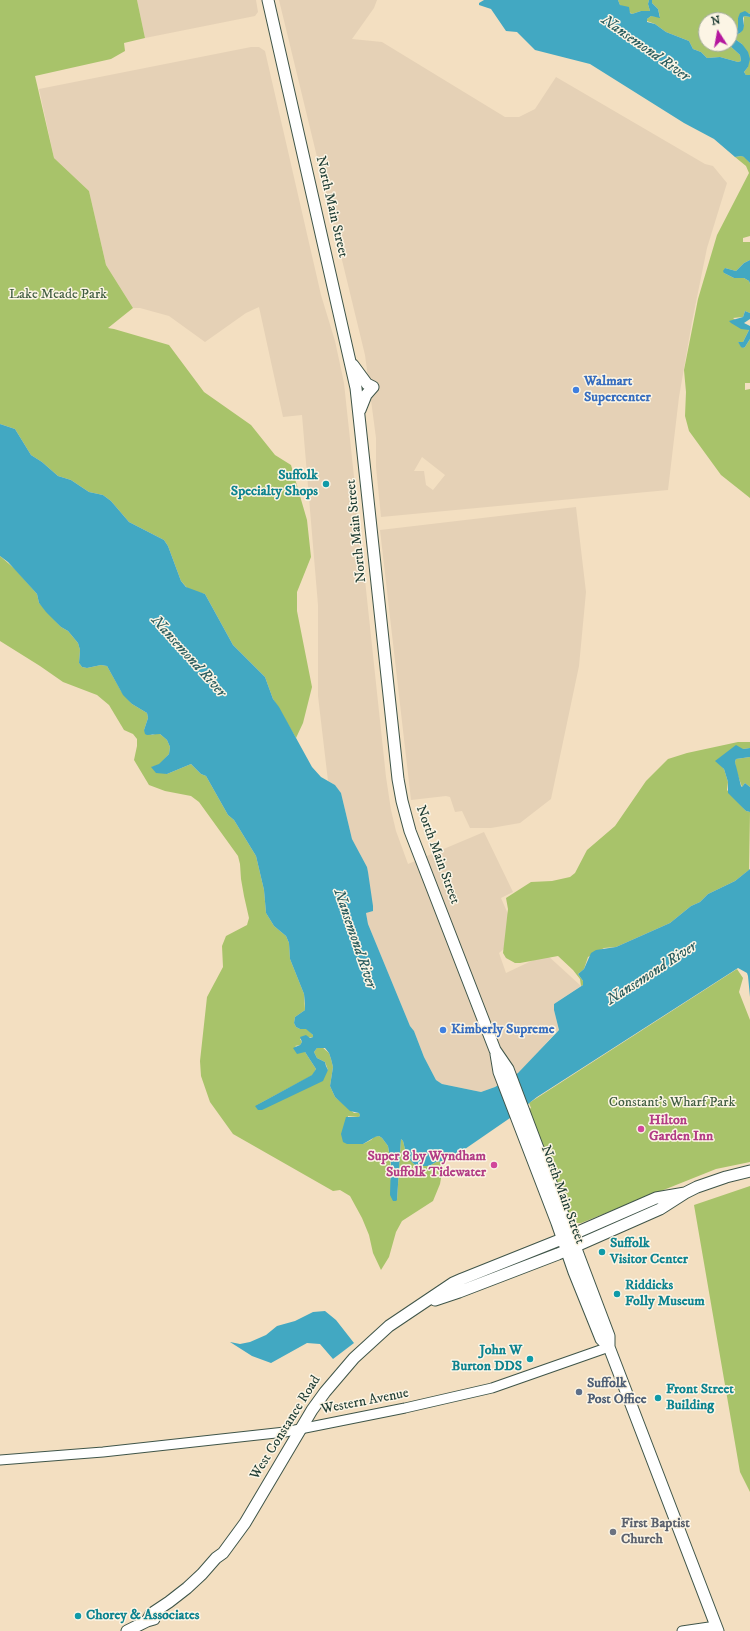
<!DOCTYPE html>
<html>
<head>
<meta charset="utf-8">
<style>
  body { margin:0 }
  #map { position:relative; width:750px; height:1631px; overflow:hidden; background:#f3dfc1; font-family:"IM FELL DW Pica",serif }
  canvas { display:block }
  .north { position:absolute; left:698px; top:12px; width:40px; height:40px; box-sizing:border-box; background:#fcf5e5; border:1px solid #a4ab9e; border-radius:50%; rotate:349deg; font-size:11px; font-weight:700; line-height:16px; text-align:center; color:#1f3d34 }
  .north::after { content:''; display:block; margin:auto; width:14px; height:18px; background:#b5179e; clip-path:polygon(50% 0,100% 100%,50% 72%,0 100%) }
</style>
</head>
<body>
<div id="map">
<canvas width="750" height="1631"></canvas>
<div class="north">N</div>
</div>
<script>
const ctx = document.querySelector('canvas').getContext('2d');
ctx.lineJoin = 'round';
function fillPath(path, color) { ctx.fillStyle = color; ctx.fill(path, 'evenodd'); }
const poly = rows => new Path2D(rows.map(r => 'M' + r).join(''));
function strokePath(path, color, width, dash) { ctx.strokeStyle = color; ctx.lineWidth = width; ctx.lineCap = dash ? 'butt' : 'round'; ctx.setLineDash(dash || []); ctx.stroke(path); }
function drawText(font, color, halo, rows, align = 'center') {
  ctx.font = font + ' "IM FELL DW Pica",serif'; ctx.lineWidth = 3; ctx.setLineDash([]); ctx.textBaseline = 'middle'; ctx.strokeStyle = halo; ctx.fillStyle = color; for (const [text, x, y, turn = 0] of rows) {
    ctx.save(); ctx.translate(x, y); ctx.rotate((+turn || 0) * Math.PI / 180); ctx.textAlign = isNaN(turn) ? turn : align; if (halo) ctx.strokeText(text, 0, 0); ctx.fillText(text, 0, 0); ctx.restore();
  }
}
const built = poly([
  [137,0,256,0,258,12,255,16,145,38],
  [279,0,377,0,374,8,352,39,382,42,505,117,519,117,535,109,556,77,705,164,713,166,727,183,707,248,692,322,679,397,668,490,381,517,376,467,376,438,365,355],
  [422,457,445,475,433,490,426,485,424,471,414,471],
  [251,47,259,47,265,51,321,295,335,341,344,383,386,777,391,810,396,831,408,864,484,832,513,892,501,898,518,937,499,953,506,973,546,954,581,986,554,1004,554,1010,559,1030,554,1034,533,1058,518,1073,495,1087,481,1092,442,1084,436,1080,424,1057,414,1031,410,1026,368,924,366,913,370,891,367,867,352,839,341,793,335,785,328,781,318,696,318,605,302,415,283,417,259,307,246,313,205,342,169,316,140,308,133,308,106,265,89,191,54,158,39,89],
  [576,507,586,592,579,666,551,799,520,823,491,828,470,828,462,811,455,812,450,797,446,796,411,800,380,530]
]);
const green = poly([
  [0,0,137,0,145,38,124,43,125,51,111,59,35,76,54,158,89,191,106,265,133,308,108,328,114,329,169,345,204,392,251,425,275,455,291,465,307,520,311,557,297,592,297,611,312,687,303,723,296,738,273,699,265,677,233,645,205,594,189,590,181,581,168,546,164,540,129,522,111,501,103,495,89,492,71,480,58,476,42,462,31,455,15,429,0,424],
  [618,0,649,0,648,4,650,11,641,11,632,14,620,5],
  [652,0,750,0,750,14,748,13,738,18,738,28,730,30,730,20,706,20,706,44,728,44,740,55,741,61,738,62,720,57,707,58,701,52,693,49,689,41,666,32,655,24,647,21,647,19,651,16,660,17,658,9,652,3],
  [744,16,750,17,750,75,746,75,744,72,748,67,742,44,732,37,740,33,744,26],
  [741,156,745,157,750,163,750,236,743,238,743,242,750,242,750,260,744,263,736,271,725,268,724,273,734,278,744,278,749,281,750,284,750,313,745,311,743,317,733,318,749,330,743,342,738,342,743,348,745,347,750,339,750,383,745,383,745,390,750,389,750,498,721,475,689,431,685,416,686,392,684,370,698,299,717,235,749,173,746,166,735,157],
  [0,556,16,570,37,594,39,603,61,627,68,631,78,643,80,650,79,663,82,667,87,668,101,665,107,666,121,691,132,704,147,713,148,718,144,730,152,735,155,734,160,734,167,740,170,747,169,754,159,765,152,767,167,774,191,764,201,774,206,776,228,815,234,820,256,856,264,890,266,913,274,926,286,936,289,943,290,959,304,994,305,1010,295,1017,294,1023,296,1027,300,1029,306,1028,313,1035,313,1037,300,1039,302,1042,300,1045,295,1046,305,1052,316,1069,313,1075,255,1106,328,1070,325,1062,317,1058,314,1052,317,1048,322,1047,329,1053,331,1059,333,1067,330,1086,335,1097,354,1113,359,1113,360,1116,358,1117,348,1116,347,1144,363,1144,371,1140,374,1137,379,1136,382,1138,388,1146,391,1168,389,1174,397,1200,401,1139,403,1141,406,1153,409,1159,416,1166,429,1166,436,1162,444,1161,440,1184,433,1201,402,1221,396,1232,389,1257,381,1270,373,1253,369,1235,362,1218,350,1196,340,1190,333,1191,233,1134,210,1102,201,1076,200,1061,207,997,223,967,222,946,226,936,247,925,249,918,244,896,241,879,240,864,238,856,199,802,191,796,165,791,149,785,134,760,137,746,137,739,133,734,124,730,109,705,97,695,63,682,40,666,0,641],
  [738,742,750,742,750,748,743,749,719,763,724,769,728,782,727,790,746,811,750,812,749,870,735,881,708,894,700,902,691,906,670,923,616,947,604,948,588,957,584,969,578,974,583,981,583,985,581,986,580,979,573,970,558,956,520,963,515,963,506,958,503,953,508,909,506,898,531,882,552,881,570,877,575,873,587,850,615,826,646,781,668,759,687,753],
  [750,757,750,787,745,783,742,787,736,770,735,762,736,759],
  [737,969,743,978,739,992,750,1020,750,1162,716,1169,581,1223,576,1223,571,1219,529,1109,531,1108,529,1103],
  [750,1186,750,1492,740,1472,694,1205]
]);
const water = poly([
  [484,0,618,0,620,5,629,7,630,13,632,14,641,11,650,11,648,4,649,0,652,0,652,3,658,9,660,18,651,16,647,19,647,22,655,24,666,32,689,41,693,49,701,52,707,58,720,57,738,62,741,61,740,55,728,44,730,44,730,30,738,28,738,18,740,13,745,11,748,13,750,14,750,17,744,16,743,18,744,26,743,30,740,33,732,37,742,44,748,52,750,59,748,67,744,72,746,75,750,75,750,163,744,157,741,156,735,157,714,139,684,123,590,64,535,50,517,32,506,31,491,9,479,5,479,3],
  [750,260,750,284,749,281,744,278,734,278,724,273,723,271,725,268,736,271,744,263],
  [745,311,750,313,750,319,744,323,750,326,750,339,745,347,743,348,741,347,738,342,743,342,749,330,741,329,731,323,729,321,743,317],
  [0,424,15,429,31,455,42,462,58,476,71,480,89,492,103,495,111,501,129,522,164,540,168,546,181,581,186,587,205,594,233,645,265,677,273,699,279,707,312,767,321,777,335,785,341,793,352,839,367,867,368,872,373,906,373,911,366,913,368,924,410,1026,414,1031,424,1057,436,1080,442,1084,481,1092,495,1087,518,1073,559,1030,554,1010,554,1004,583,985,583,981,578,974,584,969,591,953,596,950,616,947,670,923,691,906,700,902,708,894,735,881,750,869,750,997,748,976,747,973,738,968,537,1097,510,1118,449,1160,436,1162,429,1166,416,1166,409,1159,406,1153,403,1141,401,1139,397,1200,396,1201,393,1201,390,1195,391,1164,388,1146,382,1138,379,1136,375,1137,363,1144,347,1144,343,1142,341,1134,346,1117,358,1117,360,1116,359,1113,350,1111,335,1097,330,1086,333,1067,331,1059,329,1053,325,1048,317,1048,314,1052,317,1058,325,1062,326,1066,328,1070,323,1081,262,1110,258,1110,255,1106,312,1075,316,1069,305,1052,297,1054,293,1048,300,1045,302,1042,300,1037,306,1035,310,1038,313,1037,313,1035,306,1029,300,1029,296,1027,294,1023,295,1017,305,1010,305,1004,304,994,290,959,289,943,286,936,274,926,266,913,264,890,256,856,234,820,228,815,206,776,201,774,191,764,167,774,156,773,151,767,159,764,169,754,170,747,167,740,160,734,147,735,145,734,144,730,148,718,147,713,132,704,123,695,107,666,101,665,87,668,82,667,79,663,80,650,78,643,68,631,61,627,46,612,39,603,37,594,8,562,0,556],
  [736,745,743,749,750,748,750,757,736,759,735,762,741,786,742,787,745,783,750,787,750,812,746,811,728,793,728,782,724,769,715,761],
  [325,1311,336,1320,354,1343,333,1359,320,1344,307,1343,271,1363,252,1356,230,1342,240,1344,250,1342,266,1335,277,1326,295,1321,313,1312]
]);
const tertiary = poly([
  [0,1460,103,1452,285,1432,405,1408,492,1388,609,1347],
  [682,1631,716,1626]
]);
const primary = poly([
  [268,0,356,388,398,779,402,801,410,831,495,1050,508,1069,525,1114,609,1336,609,1347,718,1631],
  [353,365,367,384,373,387,366,395,360,410],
  [496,1054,499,1072,557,1223,574,1272,601,1339,609,1347],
  [435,1300,459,1292,558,1254,660,1209,685,1193,697,1187,726,1177,750,1171],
  [147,1621,151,1614,169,1602,187,1588,202,1574,216,1558,223,1553,245,1523,312,1410,325,1392,354,1358,389,1326,453,1283,462,1279,562,1239,656,1198,685,1193],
  [127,1631,147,1621,154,1619]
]);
const markers = [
  [576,390,4,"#3f7fe0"],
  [326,484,4,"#0f9aa8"],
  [443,1030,4,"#3f7fe0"],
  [641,1129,4,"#d1479c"],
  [494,1165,4,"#d1479c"],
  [602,1252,4,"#0f9aa8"],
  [617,1294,4,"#0f9aa8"],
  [530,1359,4,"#0f9aa8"],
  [579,1392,4,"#5c6f8a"],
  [658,1398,4,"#0f9aa8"],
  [613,1532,4,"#6b7280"],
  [78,1616,4,"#0f9aa8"]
];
const streetNames = [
  ["North Main Street",331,207,77],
  ["North Main Street",357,531,-96],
  ["North Main Street",437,855,70],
  ["North Main Street",562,1195,70],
  ["Western Avenue",365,1402,-11],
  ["West Constance Road",286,1428,-58]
];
const parkNames = [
  ["Lake Meade Park",58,295],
  ["Constant's Wharf Park",672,1103]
];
const shopNames = [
  ["Walmart",584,382],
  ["Supercenter",584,398],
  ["Kimberly Supreme",451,1030]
];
const cultureNames = [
  ["Suffolk",318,476,"right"],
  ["Specialty Shops",318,492,"right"],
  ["Suffolk",610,1244],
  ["Visitor Center",610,1260],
  ["Riddicks",625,1286],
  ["Folly Museum",625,1302],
  ["John W",522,1351,"right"],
  ["Burton DDS",522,1367,"right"],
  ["Front Street",666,1390],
  ["Building",666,1406],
  ["Chorey & Associates",86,1616]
];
const hotelNames = [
  ["Hilton",649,1121],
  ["Garden Inn",649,1137],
  ["Super 8 by Wyndham",486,1157,"right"],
  ["Suffolk Tidewater",486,1173,"right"]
];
const serviceNames = [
  ["Suffolk",587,1384],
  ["Post Office",587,1400]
];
const worshipNames = [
  ["First Baptist",621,1524],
  ["Church",621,1540]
];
const waterNames = [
  ["Nansemond River",645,49,35],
  ["Nansemond River",188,657,48],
  ["Nansemond River",354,939,71],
  ["Nansemond River",652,974,-33]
];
fillPath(built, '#e5d1b6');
fillPath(green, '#a8c36a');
fillPath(water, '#42a8c2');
strokePath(tertiary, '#3f5549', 11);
strokePath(primary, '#3f5549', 13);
strokePath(tertiary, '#fff', 9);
strokePath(primary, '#fff', 11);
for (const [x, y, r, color] of markers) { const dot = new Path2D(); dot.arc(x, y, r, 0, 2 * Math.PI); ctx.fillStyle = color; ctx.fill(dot); strokePath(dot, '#fcf5e5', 1.5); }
drawText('14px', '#1f3d34', '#fcf5e5', streetNames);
drawText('14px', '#415e42', '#fcf5e5', parkNames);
drawText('bold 14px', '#366cbe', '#fcf5e5', shopNames, 'left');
drawText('bold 14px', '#0d838f', '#fcf5e5', cultureNames, 'left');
drawText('bold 14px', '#b23c85', '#fcf5e5', hotelNames, 'left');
drawText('bold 14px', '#4e5e75', '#fcf5e5', serviceNames, 'left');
drawText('bold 14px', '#5b616d', '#fcf5e5', worshipNames, 'left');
drawText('italic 15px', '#2a5d5f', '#fcf5e5', waterNames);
</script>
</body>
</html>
